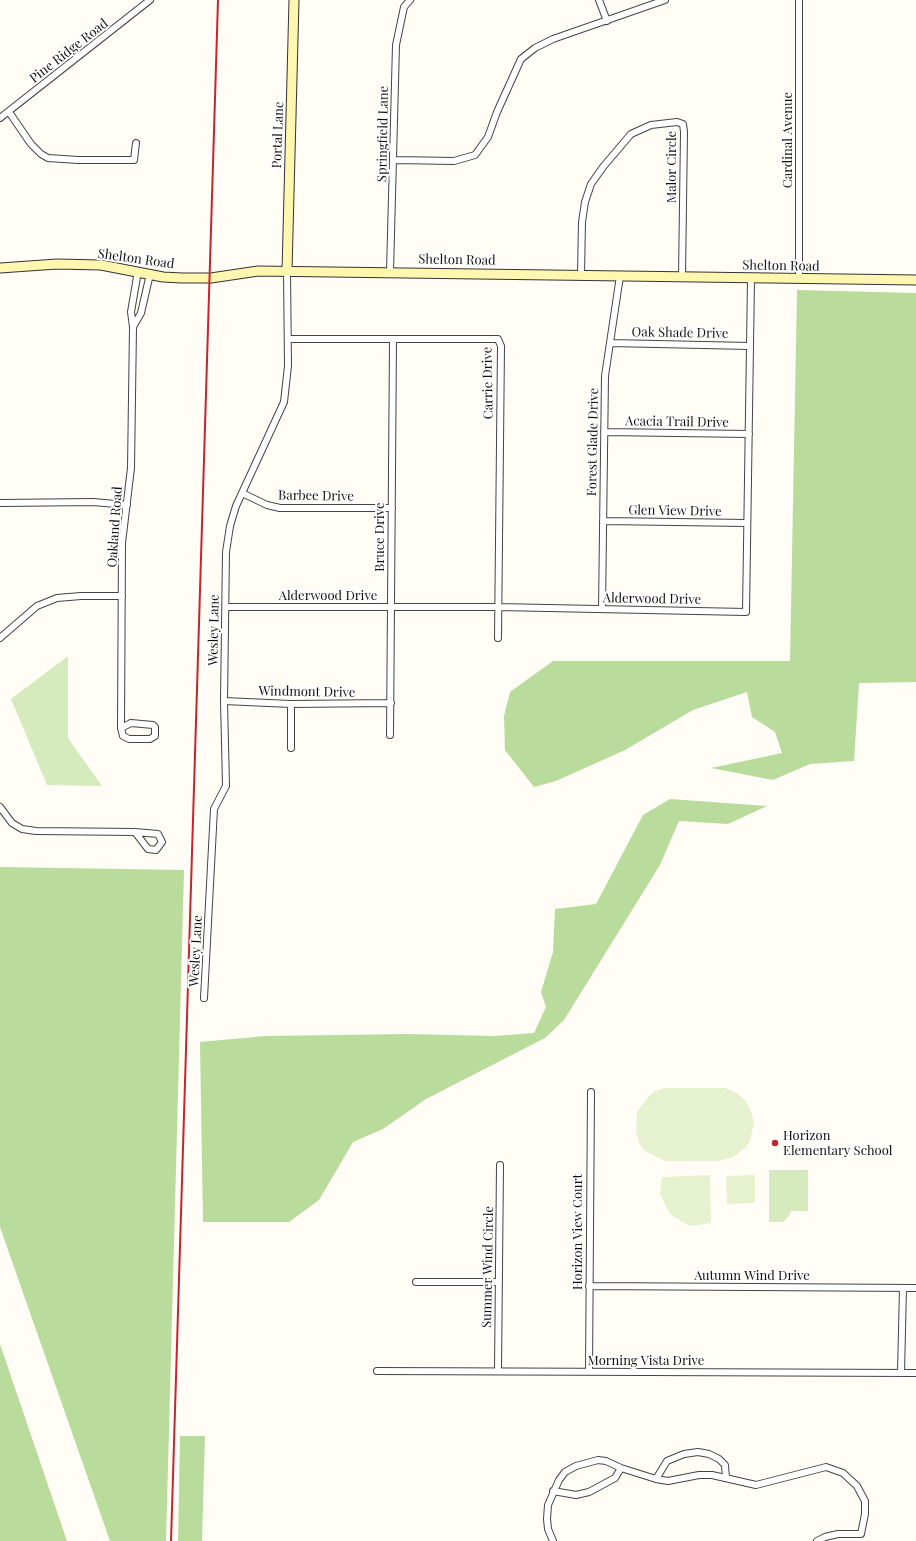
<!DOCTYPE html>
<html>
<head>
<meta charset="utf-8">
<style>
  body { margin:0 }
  canvas { display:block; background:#fffdf5 }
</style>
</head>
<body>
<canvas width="916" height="1541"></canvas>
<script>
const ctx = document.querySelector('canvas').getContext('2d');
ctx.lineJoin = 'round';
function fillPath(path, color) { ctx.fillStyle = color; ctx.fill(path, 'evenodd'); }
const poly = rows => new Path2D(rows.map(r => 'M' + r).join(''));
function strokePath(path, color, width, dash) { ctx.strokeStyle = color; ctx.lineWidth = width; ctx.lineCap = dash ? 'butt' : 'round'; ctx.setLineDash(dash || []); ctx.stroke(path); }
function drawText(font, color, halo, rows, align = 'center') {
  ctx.font = font + ' "Playfair Display",serif'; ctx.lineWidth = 4; ctx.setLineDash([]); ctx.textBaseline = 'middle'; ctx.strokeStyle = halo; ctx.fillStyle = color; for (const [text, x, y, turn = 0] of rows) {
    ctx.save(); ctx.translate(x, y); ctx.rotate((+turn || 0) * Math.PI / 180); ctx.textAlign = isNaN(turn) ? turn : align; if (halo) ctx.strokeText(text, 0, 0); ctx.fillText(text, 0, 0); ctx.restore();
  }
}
const green = poly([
  [68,656,68,738,102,786,47,785,11,699],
  [769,1170,808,1170,808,1211,791,1211,789,1216,783,1222,769,1222]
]);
const forest = poly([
  [797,290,916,293,916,682,859,683,854,761,810,764,773,780,711,768,782,753,775,732,752,717,747,692,693,710,625,750,556,781,534,787,505,750,504,716,510,692,553,661,790,661],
  [670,799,767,806,728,824,679,821,660,865,564,1020,545,1038,426,1099,383,1129,353,1142,319,1200,289,1222,203,1222,200,1042,265,1036,407,1034,494,1036,534,1033,546,1007,541,992,553,952,555,909,596,904,643,815],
  [0,867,184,870,166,1541,110,1541,0,1227],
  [0,1344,67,1541,0,1541],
  [180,1436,205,1436,202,1541,178,1541]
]);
const pitch = poly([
  [665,1088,725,1088,735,1092,744,1099,750,1108,754,1122,750,1141,745,1148,733,1157,718,1161,665,1161,645,1151,639,1143,636,1132,637,1112,648,1097,655,1091],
  [710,1175,711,1223,692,1226,684,1223,670,1214,660,1194,662,1177],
  [755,1175,755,1203,727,1204,726,1176]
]);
const street = poly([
  [599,0,607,21],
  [9,112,31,144,41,154,48,158,78,160,134,160,136,143],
  [0,118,150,0],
  [394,160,454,161,475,155,488,137,497,112,521,59,535,48,553,39,665,0],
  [390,272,396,45,404,7,410,0],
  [581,275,582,222,585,202,591,184,603,167,631,134,651,125,677,122,683,124,684,132,682,277],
  [799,279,799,0],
  [133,327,141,313,150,274],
  [288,339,498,339,501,346,498,638],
  [610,343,750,346],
  [604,432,749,434],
  [242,493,267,505,280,508,392,508],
  [0,503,93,502,127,505],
  [603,521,747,523],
  [226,607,498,607,746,612,751,279],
  [602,609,605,376,620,276],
  [0,638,37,606,57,598,81,596,122,596],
  [224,701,291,704,391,703],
  [291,704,291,748],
  [131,723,153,725,155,727,155,736,150,739,129,739,123,736,121,728,131,723],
  [121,728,122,543,131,468,133,327,131,312,138,271],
  [390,735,393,340],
  [0,807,12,823,22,829,36,831,135,832],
  [135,832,158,834,162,842,156,850,148,849,135,832],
  [204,998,214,809,226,786,224,701,226,552,230,526,236,506,284,402,288,366,287,271],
  [416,1282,499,1282],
  [589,1286,916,1288],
  [498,1370,500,1165],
  [377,1371,916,1373],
  [589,1372,591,1092],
  [901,1373,903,1288],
  [656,1479,667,1461,684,1454,698,1452,709,1454,719,1459,725,1465,726,1478],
  [553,1491,576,1495,589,1492,615,1478,621,1468],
  [553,1541,548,1529,547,1519,548,1505,559,1480,565,1472,576,1466,598,1460,606,1461,621,1468,656,1479,668,1481,699,1475,712,1475,756,1485,826,1467,843,1473,857,1486,865,1501,865,1514,861,1534,838,1534,825,1537,817,1541]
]);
const secondary = poly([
  [0,268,57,264,101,265,163,277,182,278,211,278,258,271,916,280],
  [287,271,294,0]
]);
const rail = poly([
  [171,1541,218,0]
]);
const markers = [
  [775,1143,4,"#c4262e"]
];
const streetNames = [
  ["Pine Ridge Road",69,51,-38],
  ["Springfield Lane",383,134,-89],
  ["Portal Lane",278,135,-88],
  ["Cardinal Avenue",788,140,-90],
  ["Malor Circle",672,167,-90],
  ["Shelton Road",136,259,8],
  ["Shelton Road",457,260,1],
  ["Shelton Road",781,266,1],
  ["Oak Shade Drive",680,333,1],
  ["Carrie Drive",488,383,-91],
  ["Acacia Trail Drive",677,422,1],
  ["Forest Glade Drive",593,442,-89],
  ["Barbee Drive",316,496,1],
  ["Glen View Drive",675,511,1],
  ["Oakland Road",115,527,-86],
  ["Bruce Drive",380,537,-90],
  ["Alderwood Drive",328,596],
  ["Alderwood Drive",652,599,1],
  ["Wesley Lane",214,630,-89],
  ["Windmont Drive",307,692,1],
  ["Wesley Lane",196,951,-87],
  ["Horizon View Court",578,1232,-90],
  ["Summer Wind Circle",488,1267,-89],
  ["Autumn Wind Drive",752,1276],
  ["Morning Vista Drive",646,1361]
];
const poiNames = [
  ["Horizon",783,1136],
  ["Elementary School",783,1151]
];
fillPath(green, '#d5ebbd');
fillPath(forest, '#b9dc9c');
fillPath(pitch, '#e6f2cf');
strokePath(street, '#444', 8);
strokePath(secondary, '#333', 11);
strokePath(street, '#fff', 6);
strokePath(secondary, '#fff6b0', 9);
strokePath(rail, '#c4262e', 2);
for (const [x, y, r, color] of markers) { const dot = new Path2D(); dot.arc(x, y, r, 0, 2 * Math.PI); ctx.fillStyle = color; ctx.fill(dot); strokePath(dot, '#fff', 1.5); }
drawText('13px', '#111', '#fff', streetNames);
drawText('13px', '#111', '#fff', poiNames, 'left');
</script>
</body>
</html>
